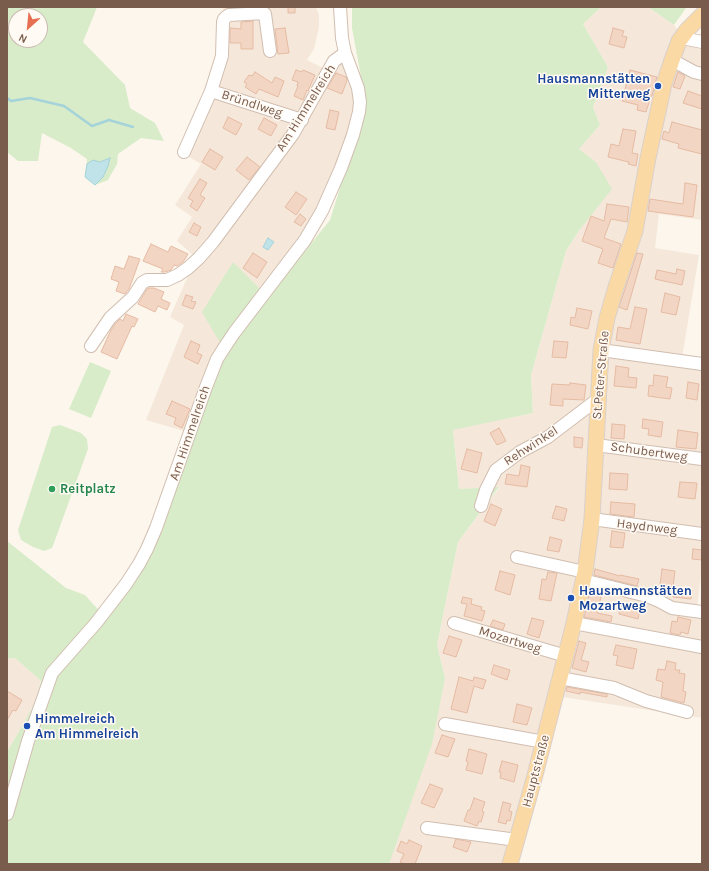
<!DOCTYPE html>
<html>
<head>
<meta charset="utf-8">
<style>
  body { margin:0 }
  #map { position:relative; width:709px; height:871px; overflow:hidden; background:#fdf6ec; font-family:Karla,sans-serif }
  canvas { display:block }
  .frame { position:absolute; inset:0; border:8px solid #7a5c4d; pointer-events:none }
  .north { position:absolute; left:8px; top:8px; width:40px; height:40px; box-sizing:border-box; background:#fffaf3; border:1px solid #cabbb1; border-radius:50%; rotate:207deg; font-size:11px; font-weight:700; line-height:16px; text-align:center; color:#7a5c4d }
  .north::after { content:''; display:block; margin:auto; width:14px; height:18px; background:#e76f51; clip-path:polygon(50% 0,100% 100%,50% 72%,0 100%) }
</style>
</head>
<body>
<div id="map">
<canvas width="709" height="871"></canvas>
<div class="frame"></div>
<div class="north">N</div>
</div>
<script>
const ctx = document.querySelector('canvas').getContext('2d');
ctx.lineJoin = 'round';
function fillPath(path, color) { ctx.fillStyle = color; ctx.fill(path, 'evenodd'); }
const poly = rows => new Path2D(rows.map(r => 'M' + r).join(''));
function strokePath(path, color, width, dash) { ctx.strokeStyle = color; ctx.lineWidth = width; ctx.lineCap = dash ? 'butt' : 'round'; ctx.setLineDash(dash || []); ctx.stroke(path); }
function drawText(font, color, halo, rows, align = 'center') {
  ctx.font = font + ' Karla,sans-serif'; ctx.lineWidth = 3; ctx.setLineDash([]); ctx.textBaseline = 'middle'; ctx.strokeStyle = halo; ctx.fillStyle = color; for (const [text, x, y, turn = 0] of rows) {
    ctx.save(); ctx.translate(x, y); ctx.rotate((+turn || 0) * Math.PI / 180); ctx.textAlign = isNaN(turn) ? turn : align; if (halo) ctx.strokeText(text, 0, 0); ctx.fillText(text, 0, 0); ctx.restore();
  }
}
const residential = poly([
  [223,7,316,7,319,15,319,27,314,49,307,60,325,69,342,54,356,96,350,134,311,224,232,331,187,432,146,420,184,325,170,317,188,276,201,262,177,241,192,217,175,205,201,164,181,152,219,60],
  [601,7,648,7,674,25,690,46,702,50,702,220,659,214,655,248,699,255,682,358,702,361,702,566,697,609,702,610,702,718,549,695,503,864,388,864,445,678,437,645,458,542,499,488,459,489,453,429,533,413,531,375,566,251,580,229,596,162,579,149,600,125,593,107,608,67,583,24],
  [15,658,41,681,34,705,7,752,7,659]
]);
const green = poly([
  [7,7,97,7,83,42,125,85,130,108,155,123,164,141,141,138,118,154,117,164,108,180,95,185,85,177,87,159,71,148,42,133,38,161,18,161,7,152],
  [16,16,40,16,40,40,16,40],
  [352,7,601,7,583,24,608,67,593,107,600,125,579,149,596,162,612,189,580,229,566,251,531,375,533,413,453,430,459,489,499,487,458,542,437,645,445,678,432,744,389,864,7,864,7,752,34,705,41,681,15,658,7,659,7,541,66,588,85,595,105,617,141,573,164,522,188,446,226,353,202,312,233,262,268,297,330,220,366,104,352,28],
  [648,7,683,7,686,8,674,25],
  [90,362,111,371,91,418,69,409],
  [60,425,81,433,87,439,88,449,54,543,52,548,44,551,33,547,21,540,18,530,52,427]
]);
const water = poly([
  [110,158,108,166,103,177,95,185,85,177,87,164,93,160,100,162,110,158],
  [268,238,274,242,268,250,263,247,268,238]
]);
const stream = poly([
  [7,98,11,101,30,98,64,106,92,126,109,120,133,127]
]);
const building = poly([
  [288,7,295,7,295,13,288,13,288,7],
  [253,21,253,49,241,49,241,43,230,43,230,28,241,29,241,22,253,21],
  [285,28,289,53,278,54,275,29,285,28],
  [613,28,624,31,622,36,627,37,624,48,609,44,613,28],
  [296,70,302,72,303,70,315,75,308,91,307,90,303,100,294,96,298,86,297,86,298,82,292,80,296,70],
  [630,70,657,77,652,96,651,96,646,112,637,110,638,105,622,101,630,70],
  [255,72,272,83,275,77,284,81,278,97,259,89,256,94,245,87,247,84,244,82,249,75,252,76,255,72],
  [678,72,685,76,680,89,673,87,678,72],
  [336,73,346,77,347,80,342,94,327,88,336,73],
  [688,91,702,96,702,109,683,103,688,91],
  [330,110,339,112,335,130,326,128,330,110],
  [228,117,242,124,236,135,223,128,228,117],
  [264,118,277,125,271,136,258,129,264,118],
  [672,122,702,130,702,154,678,148,679,144,662,139,664,131,669,133,672,122],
  [623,129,636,131,632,153,638,154,636,166,628,164,629,162,608,157,611,144,619,146,623,129],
  [210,149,223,157,215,170,202,162,210,149],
  [247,157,260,167,249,180,236,170,247,157],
  [200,179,207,183,200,195,205,198,197,211,190,206,193,201,188,198,200,179],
  [685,183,697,185,693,217,648,211,650,199,683,204,685,183],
  [296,192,307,199,296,215,285,207,296,192],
  [607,204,629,207,627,222,611,219,604,238,621,244,613,268,598,263,603,249,582,241,591,216,604,221,607,204],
  [300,214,306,219,301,226,294,222,300,214],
  [194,223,201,227,197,236,189,232,194,223],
  [151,244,168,252,171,246,188,254,183,262,177,266,174,265,171,270,165,272,161,272,163,269,143,261,151,244],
  [253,253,267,262,257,278,243,268,253,253],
  [637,253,643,254,627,310,619,307,637,253],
  [129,256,140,259,129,289,125,294,116,291,119,282,111,279,115,266,124,269,129,256],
  [677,269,685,271,682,285,655,279,657,270,676,274,677,269],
  [149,288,154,288,164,292,161,299,170,303,167,310,158,306,155,312,138,304,147,289,149,288],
  [665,293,680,297,676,315,661,312,665,293],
  [186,295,193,297,191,301,196,302,193,309,182,305,186,295],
  [635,307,647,309,640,344,616,340,618,327,630,329,635,307],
  [577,308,592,311,588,329,570,325,571,317,575,318,577,308],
  [126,314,138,319,134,327,132,326,117,359,101,352,111,330,116,323,120,319,123,321,126,314],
  [191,341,200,345,197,353,202,355,198,364,184,357,191,341],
  [554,341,568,342,566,358,552,357,554,341],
  [616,366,629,368,628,377,637,378,636,388,614,386,616,366],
  [654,375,668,377,666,387,672,388,670,399,648,396,649,385,653,386,654,375],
  [688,382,699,384,697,400,686,398,688,382],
  [570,383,586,385,584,400,563,399,563,406,550,405,552,384,570,385,570,383],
  [172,401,190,409,182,428,174,424,176,418,166,414,172,401],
  [643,419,663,422,661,437,648,435,649,429,642,428,643,419],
  [612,424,625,425,624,439,611,438,612,424],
  [499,428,506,441,497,445,490,433,499,428],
  [678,430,698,433,696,449,676,447,678,430],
  [574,437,583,438,582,448,574,447,574,437],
  [467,449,482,453,477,473,461,469,467,449],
  [521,465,530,467,527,487,505,484,507,474,519,476,521,465],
  [610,473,628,474,627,490,609,489,610,473],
  [680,482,697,483,695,499,678,497,680,482],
  [611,502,635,504,634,517,610,514,611,502],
  [491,504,502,509,495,526,484,521,491,504],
  [556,506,567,509,564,521,552,518,556,506],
  [612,531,625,533,623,548,610,547,612,531],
  [550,537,562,540,559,552,547,550,550,537],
  [693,549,702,550,702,560,692,559,693,549],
  [595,569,620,576,620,575,639,579,637,586,594,575,595,569],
  [662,569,675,571,673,587,660,585,662,569],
  [500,571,515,575,510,595,495,590,500,571],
  [548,572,557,573,551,601,539,599,542,579,546,580,548,572],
  [674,588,692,590,691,599,673,597,674,588],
  [590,590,602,593,597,613,612,616,611,622,584,617,590,590],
  [463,597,472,599,471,604,482,607,481,610,485,611,482,621,464,616,467,604,461,603,463,597],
  [622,605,640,609,638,619,619,614,622,605],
  [678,617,691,620,688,634,681,632,680,635,670,633,672,621,677,622,678,617],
  [532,618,544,621,539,638,527,634,532,618],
  [493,620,505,624,503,630,490,626,493,620],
  [449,636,462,640,456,657,443,653,449,636],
  [579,641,586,643,581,660,589,662,586,672,572,668,579,641],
  [616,645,637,649,633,669,616,665,618,656,613,655,616,645],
  [667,661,676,663,675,670,680,670,679,673,685,674,683,691,686,692,684,703,661,697,663,682,656,680,658,669,665,670,667,661],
  [494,665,510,670,507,680,491,674,494,665],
  [459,677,473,681,474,677,486,680,483,689,474,686,467,713,451,709,459,677],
  [567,687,607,694,607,697,580,692,580,694,566,691,567,687],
  [7,691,22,700,16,711,13,710,7,720,7,691],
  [517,704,532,708,527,725,513,722,517,704],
  [442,735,455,739,448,757,435,753,442,735],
  [469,749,487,754,482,774,466,770,468,762,466,761,469,749],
  [502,761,518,765,514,782,500,778,501,772,499,772,502,761],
  [430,784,443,789,434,808,421,803,430,784],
  [474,798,485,802,482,811,484,812,481,822,479,821,477,826,464,821,468,810,470,810,474,798],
  [503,802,511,804,509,811,512,812,510,821,507,820,506,824,498,822,503,802],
  [456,839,471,842,467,852,453,847,456,839],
  [409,840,422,846,415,864,405,864,400,862,404,854,397,851,401,841,407,844,409,840]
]);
const minor = poly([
  [682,38,702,42],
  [270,51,265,14,264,13,229,15,226,17,224,19,223,22,222,56,211,91,302,120],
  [672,60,694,72,702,74],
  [184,152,211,91],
  [91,346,110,318,133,297,142,283,147,280,167,280,178,275,188,268,199,258,213,242,293,134,334,61,345,53],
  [601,350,702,364],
  [596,445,702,459],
  [481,506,486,490,496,470,520,452,548,437,598,399],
  [592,519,702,534],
  [517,557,585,572],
  [583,580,647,596,659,601,672,608,702,612],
  [454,623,566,656],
  [574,623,702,647],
  [560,678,614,688,646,701,687,712],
  [445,724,544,742],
  [7,814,28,741,52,673,96,623,126,584,139,564,147,549,156,528,206,387,217,359,224,348,234,333,305,240,322,211,341,168,353,135,359,112,360,102,358,88,345,53,342,38,340,7],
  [427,828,517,840]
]);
const major = poly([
  [510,864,534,779,574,623,585,572,592,519,601,350,607,318,616,287,635,231,648,158,664,84,672,60,679,41,687,30,702,15]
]);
const markers = [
  [658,86,4,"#1a4fb4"],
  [52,489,4,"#2e9e5b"],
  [571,598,4,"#1a4fb4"],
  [27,726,4,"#1a4fb4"]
];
const transitNames = [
  ["Hausmannstätten",650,79,"right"],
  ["Mitterweg",650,94,"right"],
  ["Hausmannstätten",579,591],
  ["Mozartweg",579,606],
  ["Himmelreich",35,719],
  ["Am Himmelreich",35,734]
];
const streetNames = [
  ["Bründlweg",252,104,18],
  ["Am Himmelreich",306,108,-58],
  ["St.Peter-Straße",601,375,-85],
  ["Am Himmelreich",190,433,-71],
  ["Rehwinkel",531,446,-33],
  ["Schubertweg",649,452,8],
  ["Haydnweg",647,527,7],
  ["Mozartweg",510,640,17],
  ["Hauptstraße",536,771,-75]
];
const leisureNames = [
  ["Reitplatz",60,489]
];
fillPath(residential, '#f5e8da');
fillPath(green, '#d8ecc9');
fillPath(water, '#bfe3e8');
strokePath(water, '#a5d3da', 1);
strokePath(stream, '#a5d3da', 2.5);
fillPath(building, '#f3d5c3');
strokePath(building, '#e6bba3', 1);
strokePath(minor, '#d1beb0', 14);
strokePath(major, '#dad1cd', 17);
strokePath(minor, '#fff', 12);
strokePath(major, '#fbd9a5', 15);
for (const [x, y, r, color] of markers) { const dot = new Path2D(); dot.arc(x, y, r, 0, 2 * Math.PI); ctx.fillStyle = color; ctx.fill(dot); strokePath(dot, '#fffaf3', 1.5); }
drawText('bold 13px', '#164399', '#fffaf3', transitNames, 'left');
drawText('13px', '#7a5c4d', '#fffaf3', streetNames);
drawText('bold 13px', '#27864d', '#fffaf3', leisureNames, 'left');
</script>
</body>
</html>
